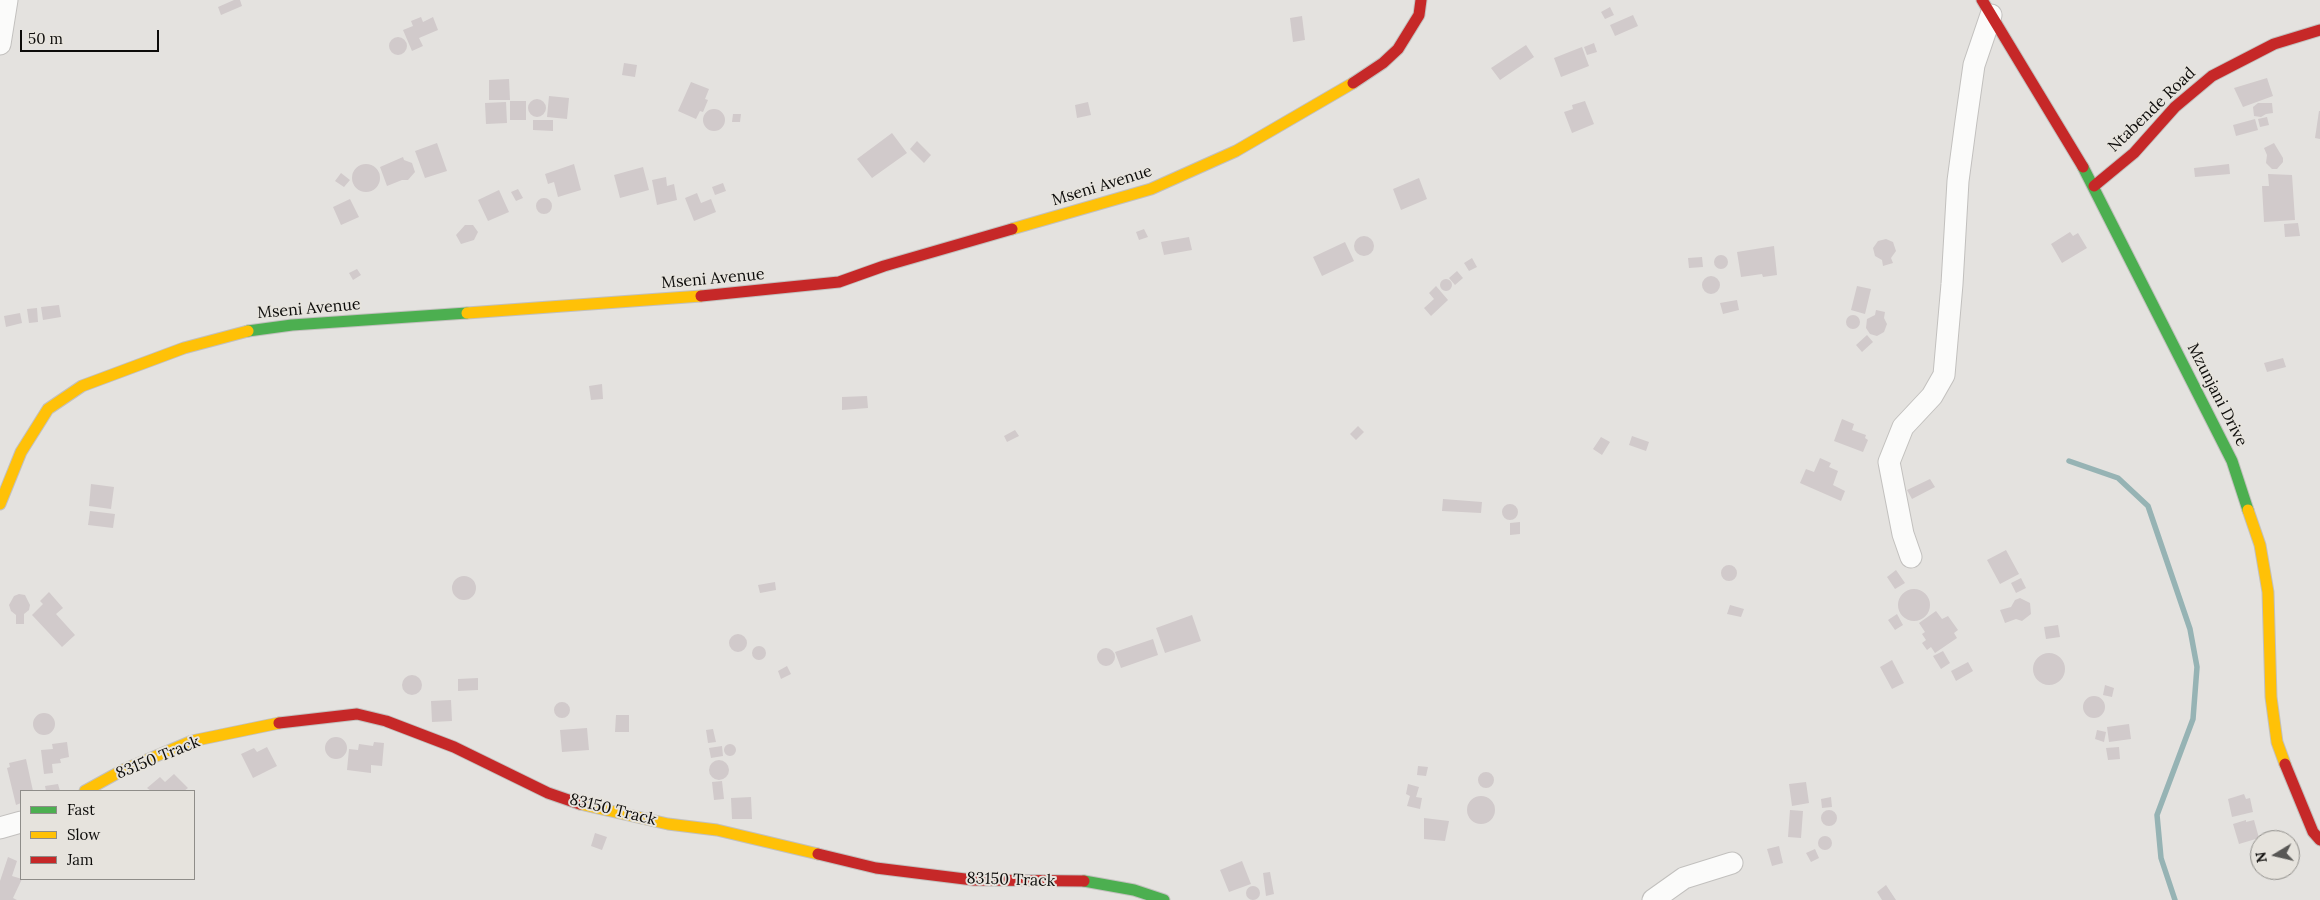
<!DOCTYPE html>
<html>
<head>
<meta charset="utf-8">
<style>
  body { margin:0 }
  #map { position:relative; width:2320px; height:900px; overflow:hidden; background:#e4e2df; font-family:Lora,serif }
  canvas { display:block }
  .legend { position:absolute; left:20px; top:790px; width:175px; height:90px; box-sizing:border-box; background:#e6e3dd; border:1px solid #8f8d89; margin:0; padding:6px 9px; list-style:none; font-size:15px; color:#0d0c0a }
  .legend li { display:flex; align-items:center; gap:10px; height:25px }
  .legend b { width:25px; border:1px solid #8f8d89 }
  .north { position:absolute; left:2250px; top:830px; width:50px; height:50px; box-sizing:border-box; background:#e6e3dd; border:1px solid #8f8d89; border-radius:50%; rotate:261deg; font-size:14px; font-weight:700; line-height:20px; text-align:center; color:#0d0c0a }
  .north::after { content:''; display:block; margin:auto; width:18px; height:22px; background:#585755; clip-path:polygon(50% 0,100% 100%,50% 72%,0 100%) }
  .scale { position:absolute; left:20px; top:30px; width:139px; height:22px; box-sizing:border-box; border:2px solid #0d0c0a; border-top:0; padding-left:6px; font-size:15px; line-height:18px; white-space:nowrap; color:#0d0c0a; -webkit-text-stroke:4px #e6e3dd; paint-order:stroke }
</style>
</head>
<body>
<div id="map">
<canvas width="2320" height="900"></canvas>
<ul class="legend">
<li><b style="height:6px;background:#4caf50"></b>Fast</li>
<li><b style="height:6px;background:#ffc107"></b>Slow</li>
<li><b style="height:6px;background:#c62828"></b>Jam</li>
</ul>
<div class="north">N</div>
<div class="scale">50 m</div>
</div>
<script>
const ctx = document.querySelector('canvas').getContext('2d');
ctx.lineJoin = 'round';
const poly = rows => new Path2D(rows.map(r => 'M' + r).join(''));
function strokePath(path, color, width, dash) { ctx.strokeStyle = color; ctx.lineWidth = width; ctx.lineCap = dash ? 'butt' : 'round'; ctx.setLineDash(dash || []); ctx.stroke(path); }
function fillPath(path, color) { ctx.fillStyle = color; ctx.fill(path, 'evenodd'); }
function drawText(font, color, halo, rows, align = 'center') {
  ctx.font = font + ' Lora,serif'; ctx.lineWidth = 4; ctx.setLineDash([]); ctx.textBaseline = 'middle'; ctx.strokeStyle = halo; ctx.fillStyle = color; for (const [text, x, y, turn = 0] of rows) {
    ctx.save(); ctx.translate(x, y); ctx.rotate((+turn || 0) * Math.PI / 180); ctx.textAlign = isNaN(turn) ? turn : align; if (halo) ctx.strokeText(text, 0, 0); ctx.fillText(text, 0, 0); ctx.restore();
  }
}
const stream = poly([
  [2069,461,2118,478,2148,506,2190,629,2197,667,2193,719,2157,815,2161,858,2175,900]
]);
const building = poly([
  [234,0,240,0,242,6,221,15,218,7],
  [1610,7,1614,15,1605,19,1601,12],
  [1633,15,1638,26,1615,36,1610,25],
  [1302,16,1305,40,1293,42,1290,18],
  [421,17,423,22,433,17,438,30,419,38,423,46,412,51,403,30,413,26,411,21],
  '389 46a9 9 0 1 1 18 0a9 9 0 1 1-18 0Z',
  [1594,43,1597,52,1587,55,1584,47],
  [1526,45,1534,57,1500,80,1491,68],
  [1582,47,1589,66,1561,77,1554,58],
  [624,63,637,65,635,77,622,75],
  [2267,78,2273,96,2243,107,2234,88],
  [509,79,510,100,489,100,489,80],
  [691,82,709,89,705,99,708,100,703,112,700,111,696,119,678,111],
  [549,96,569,98,567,119,547,117],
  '528 108a9 9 0 1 1 18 0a9 9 0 1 1-18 0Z',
  [510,101,526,101,526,120,510,120],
  [1585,101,1594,124,1572,133,1564,112,1573,109,1572,105],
  [506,102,507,123,486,124,485,103],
  [1088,102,1091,115,1077,118,1075,105],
  [2258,103,2272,103,2273,113,2266,114,2261,117,2254,116,2253,107],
  '703 120a11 11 0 1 1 22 0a11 11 0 1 1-22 0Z',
  [2319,111,2320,111,2320,139,2315,138],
  [733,114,741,114,740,122,732,122],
  [2267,117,2269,125,2260,127,2258,119],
  [2255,119,2258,130,2236,136,2233,125],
  [533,120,553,120,553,131,533,130],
  [892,133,907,153,872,178,857,159],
  [917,141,931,155,924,163,910,149],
  [437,143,447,171,425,178,415,151],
  [2274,143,2283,158,2283,162,2277,169,2272,169,2266,163,2267,155,2264,148],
  [403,157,404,160,412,163,415,172,408,180,402,180,387,186,380,167],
  [574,164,581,190,558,197,554,182,548,184,545,174],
  [2229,164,2230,174,2195,177,2194,168],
  '352 178a14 14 0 1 1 28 0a14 14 0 1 1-28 0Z',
  [643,167,649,190,620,198,614,175],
  [341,173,350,180,344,187,335,181],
  [2268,174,2292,175,2295,220,2264,222,2262,186,2269,186],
  [666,177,667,186,674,184,677,200,657,205,652,180],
  [1419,178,1427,199,1401,210,1393,189],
  [723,183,726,191,715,195,712,187],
  [518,189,523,198,516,201,511,192],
  [499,190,509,212,488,221,478,200],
  [697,193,701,203,711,199,716,212,694,221,685,198],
  '536 206a8 8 0 1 1 16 0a8 8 0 1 1-16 0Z',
  [350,199,359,217,341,225,333,207],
  [2298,223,2300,236,2285,237,2284,224],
  [465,225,473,225,478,232,474,240,461,244,456,235],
  [1144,229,1148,237,1139,240,1136,232],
  [2070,232,2073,236,2078,233,2087,248,2062,263,2051,244],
  '1354 246a10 10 0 1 1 20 0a10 10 0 1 1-20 0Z',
  [1189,237,1192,250,1164,255,1161,242],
  [1886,239,1893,242,1896,251,1891,258,1893,263,1883,266,1882,260,1875,256,1873,248,1878,241],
  [1345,242,1354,261,1322,276,1313,257],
  [1774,246,1777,275,1763,277,1762,274,1741,277,1737,252],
  '1714 262a7 7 0 1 1 14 0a7 7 0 1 1-14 0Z',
  [1702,257,1703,267,1689,268,1688,258],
  [1472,258,1477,267,1469,271,1464,263],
  [357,269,361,275,353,280,349,273],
  [1457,271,1463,278,1455,285,1449,278],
  '1702 285a9 9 0 1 1 18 0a9 9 0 1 1-18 0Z',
  '1440 285a6 6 0 1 1 12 0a6 6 0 1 1-12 0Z',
  [1436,286,1448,300,1431,316,1424,308,1434,299,1429,293],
  [1857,286,1871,289,1865,314,1851,310],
  [1737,300,1739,310,1723,314,1720,303],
  [59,305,61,317,43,320,41,307],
  [37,308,38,322,29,323,27,309],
  [1876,310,1885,312,1884,318,1887,324,1884,332,1877,336,1870,334,1866,328,1867,319,1875,315],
  [20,313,22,323,6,327,4,316],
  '1846 322a7 7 0 1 1 14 0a7 7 0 1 1-14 0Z',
  [1867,335,1873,342,1862,352,1856,345],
  [2283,358,2286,367,2267,372,2264,363],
  [602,384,603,399,591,400,589,386],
  [867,396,868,408,842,410,842,397],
  [1842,419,1854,424,1852,430,1866,435,1865,438,1868,440,1863,452,1834,441],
  [1358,426,1364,432,1356,440,1350,434],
  [1015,430,1019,436,1007,442,1004,436],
  [1632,436,1649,442,1646,451,1629,445],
  [1601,437,1610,442,1602,455,1593,449],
  [1820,458,1831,463,1829,467,1838,471,1833,485,1845,491,1841,501,1800,483,1806,469,1814,472],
  [1930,479,1935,487,1912,499,1907,490],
  [91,484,114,487,111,509,89,506],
  [1443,499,1482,502,1481,513,1442,511],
  '1502 512a8 8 0 1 1 16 0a8 8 0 1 1-16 0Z',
  [90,511,115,514,113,528,88,525],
  [1520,522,1520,534,1510,535,1510,523],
  [2006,550,2019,574,2000,584,1987,560],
  '1721 573a8 8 0 1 1 16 0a8 8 0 1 1-16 0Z',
  [1896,570,1905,583,1895,589,1887,577],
  '452 588a12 12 0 1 1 24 0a12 12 0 1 1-24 0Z',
  [2021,578,2026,588,2016,593,2011,583],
  [775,582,776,590,760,593,758,585],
  '1898 605a16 16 0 1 1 32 0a16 16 0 1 1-32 0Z',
  [49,592,63,608,56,614,75,635,62,647,32,615,43,604,40,601],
  [19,594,25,595,30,605,29,610,24,614,24,624,16,624,16,615,11,611,9,605,14,596],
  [2020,598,2030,603,2031,614,2022,621,2016,619,2005,623,2000,610,2011,607,2015,600],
  [1730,605,1744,609,1741,617,1727,614],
  [1936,611,1942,619,1948,616,1958,630,1954,633,1957,638,1935,653,1931,647,1927,650,1922,643,1926,640,1922,634,1925,632,1919,623],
  [1897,614,1903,625,1895,630,1888,620],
  [1192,615,1201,641,1165,653,1156,628],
  [2058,625,2060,637,2046,639,2044,627],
  '729 643a9 9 0 1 1 18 0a9 9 0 1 1-18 0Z',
  [1153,639,1158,655,1121,668,1115,652],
  '752 653a7 7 0 1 1 14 0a7 7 0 1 1-14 0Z',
  '1097 657a9 9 0 1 1 18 0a9 9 0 1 1-18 0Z',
  [1943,651,1950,663,1941,669,1933,656],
  '2033 669a16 16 0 1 1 32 0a16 16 0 1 1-32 0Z',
  [1892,660,1904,683,1892,689,1880,667],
  [1968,662,1973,671,1956,681,1951,671],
  [787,666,791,674,781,679,778,671],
  '402 685a10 10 0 1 1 20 0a10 10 0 1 1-20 0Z',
  [478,678,478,690,458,691,458,679],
  [2105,685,2114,688,2112,697,2103,695],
  '2083 707a11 11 0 1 1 22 0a11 11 0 1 1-22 0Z',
  [451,700,452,721,432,722,431,701],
  '554 710a8 8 0 1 1 16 0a8 8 0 1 1-16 0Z',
  '33 724a11 11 0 1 1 22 0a11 11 0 1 1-22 0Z',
  [616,715,629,715,629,732,615,732],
  [2129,724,2131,739,2109,742,2107,727],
  [587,728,589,750,562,752,560,730],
  [713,729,716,742,708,743,706,730],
  [2097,730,2106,732,2104,742,2095,739],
  '325 748a11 11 0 1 1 22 0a11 11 0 1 1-22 0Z',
  [67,742,69,757,60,759,61,763,52,764,53,773,44,774,41,750,53,749,52,744],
  [374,742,384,743,382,766,371,765,371,773,347,770,349,749,358,750,359,744,373,746],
  '724 750a6 6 0 1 1 12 0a6 6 0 1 1-12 0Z',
  [722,746,723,756,711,758,709,748],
  [267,747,277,766,253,778,241,754,254,748,257,752],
  [2119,747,2120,759,2108,760,2106,748],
  [26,759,33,791,21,791,21,803,16,805,7,768,10,767,9,763],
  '709 770a10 10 0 1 1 20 0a10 10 0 1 1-20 0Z',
  [1418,766,1428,767,1426,776,1417,775],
  '1478 780a8 8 0 1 1 16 0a8 8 0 1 1-16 0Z',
  [174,774,188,788,184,791,151,791,147,788,160,777,165,782],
  [722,781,724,799,714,800,712,782],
  [1806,782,1809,803,1792,806,1789,784],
  [58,784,60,791,46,791,45,786],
  [1408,784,1419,787,1416,797,1422,798,1420,809,1407,806,1410,796,1406,794],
  [2244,794,2246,799,2250,798,2253,812,2232,817,2228,799],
  '1467 810a14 14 0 1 1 28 0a14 14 0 1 1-28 0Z',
  [751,797,752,819,732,819,731,798],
  [1831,797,1832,807,1822,808,1821,799],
  [1790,810,1803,811,1801,838,1788,837],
  '1821 818a8 8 0 1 1 16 0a8 8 0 1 1-16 0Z',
  [1424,818,1449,821,1445,841,1424,839],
  [2246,820,2246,822,2254,820,2259,838,2239,844,2233,824],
  [595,833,607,837,602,850,591,846],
  '1818 843a7 7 0 1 1 14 0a7 7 0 1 1-14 0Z',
  [1779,846,1783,863,1772,866,1767,849],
  [1815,849,1819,858,1811,862,1806,853],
  [8,857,17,861,12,876,22,879,13,898,17,900,0,900,0,881],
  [1242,861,1251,884,1229,892,1220,870],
  [1270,872,1274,894,1266,896,1263,873],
  [1886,885,1896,900,1882,900,1877,892],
  '1246 893a7 7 0 1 1 14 0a7 7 0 1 1-14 0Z'
]);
const street = poly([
  [0,44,7,0],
  [1911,557,1903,534,1889,462,1903,427,1932,396,1944,375,1952,284,1958,181,1966,121,1974,65,1991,15],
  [0,828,21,822],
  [1653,900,1684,878,1732,863]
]);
const fast = poly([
  [2083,167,2232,461,2248,510],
  [248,331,292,325,467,313],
  [1084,881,1134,890,1164,900]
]);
const slow = poly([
  [1012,229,1151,189,1236,151,1353,83],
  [467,313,701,296],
  [0,504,21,452,48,409,82,386,184,348,248,331],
  [2248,510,2260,545,2268,592,2271,697,2277,742,2285,764],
  [85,791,123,770,192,741,279,723],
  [580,804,668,824,717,830,818,854]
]);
const jam = poly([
  [1982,0,2083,167],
  [1353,83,1383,63,1398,49,1419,15,1421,0],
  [2094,186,2134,153,2175,107,2212,76,2274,44,2320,30],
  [701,296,839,282,884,266,1012,229],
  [279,723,357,714,386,721,454,747,548,793,580,804],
  [2285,764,2313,832,2320,840],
  [818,854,876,868,973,880,1084,881]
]);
const streetNames = [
  ["Ntabende Road",2152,110,-44],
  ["Mseni Avenue",1102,186,-17],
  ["Mseni Avenue",713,279,-5],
  ["Mseni Avenue",309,309,-5],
  ["Mzunjani Drive",2217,395,63],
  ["83150 Track",158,758,-22],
  ["83150 Track",613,810,14],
  ["83150 Track",1011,880,2]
];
strokePath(stream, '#96b3b4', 5.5);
fillPath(building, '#d1cacb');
strokePath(street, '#c2c0be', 23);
strokePath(fast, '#c2c0be', 13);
strokePath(slow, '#c2c0be', 13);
strokePath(jam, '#c2c0be', 13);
strokePath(street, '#fbfbfa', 21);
strokePath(fast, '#4caf50', 11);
strokePath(slow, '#ffc107', 11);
strokePath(jam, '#c62828', 11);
drawText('16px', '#0d0c0a', '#e6e3dd', streetNames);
</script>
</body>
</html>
